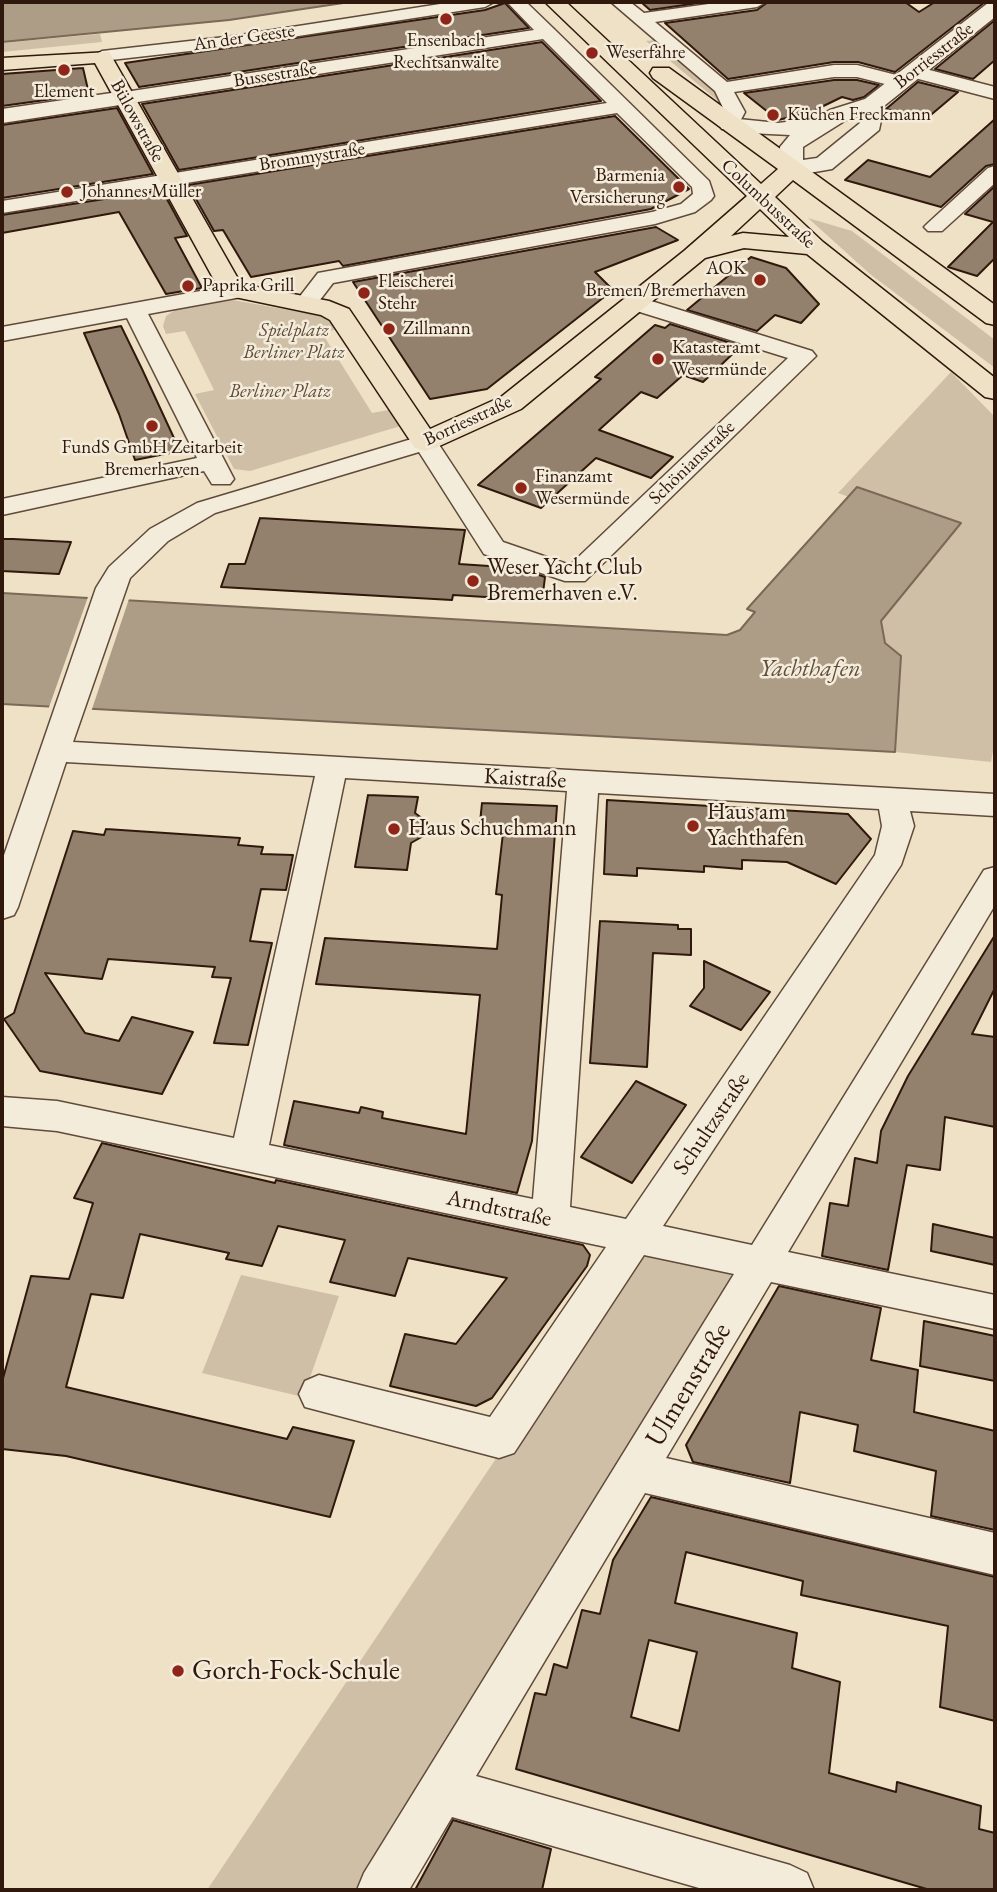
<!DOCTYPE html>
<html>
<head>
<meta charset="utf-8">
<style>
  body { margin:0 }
  #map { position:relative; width:997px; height:1892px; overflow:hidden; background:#eee1c6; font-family:"EB Garamond",serif }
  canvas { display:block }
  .frame { position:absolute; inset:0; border:4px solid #30180c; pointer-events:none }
</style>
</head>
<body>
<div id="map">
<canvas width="997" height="1892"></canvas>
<div class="frame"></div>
</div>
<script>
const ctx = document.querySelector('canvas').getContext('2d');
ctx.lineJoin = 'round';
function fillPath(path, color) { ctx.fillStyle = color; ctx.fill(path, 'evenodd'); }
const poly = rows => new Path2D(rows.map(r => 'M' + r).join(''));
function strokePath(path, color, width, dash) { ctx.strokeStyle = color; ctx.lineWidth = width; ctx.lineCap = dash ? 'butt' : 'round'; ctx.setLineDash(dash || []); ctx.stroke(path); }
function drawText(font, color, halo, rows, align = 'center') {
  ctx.font = font + ' "EB Garamond",serif'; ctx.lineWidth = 5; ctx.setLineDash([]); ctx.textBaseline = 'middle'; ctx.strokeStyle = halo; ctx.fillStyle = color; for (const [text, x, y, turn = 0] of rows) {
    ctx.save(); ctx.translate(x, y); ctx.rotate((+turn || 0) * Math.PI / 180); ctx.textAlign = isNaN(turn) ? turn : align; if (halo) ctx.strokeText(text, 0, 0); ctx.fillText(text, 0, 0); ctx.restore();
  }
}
const green = poly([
  [100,34,102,42,2,52,2,43],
  [655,40,717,92,723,105,646,41],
  [808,218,852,231,995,340,995,368,870,274],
  [233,300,328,317,341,328,322,333,372,413,394,409,404,425,250,471,234,469,195,394,214,390,185,331,166,334,163,326,166,316,175,310],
  [951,372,995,417,995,740,991,762,895,752,901,656,885,643,881,621,960,523,857,487,849,497,838,493],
  [637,1248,749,1269,361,1890,207,1890],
  [241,1275,339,1296,303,1397,202,1373]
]);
const water = poly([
  [2,2,350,2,229,20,2,42,2,2],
  [857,487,961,523,881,621,885,643,901,656,895,752,2,704,2,593,727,635,740,630,755,612,747,609,857,487]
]);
const pier = poly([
  [88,597,129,599,91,712,48,710]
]);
const building = poly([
  [641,2,706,2,650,10,641,2],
  [768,2,905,2,919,12,935,2,985,2,895,72,858,62,834,62,728,79,665,23,757,10,768,2],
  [505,3,529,28,139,87,125,63,485,10,505,3],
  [995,20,995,60,973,79,935,69,995,20],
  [542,42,601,101,179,170,142,104,542,42],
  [83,68,89,94,2,106,2,74,83,68],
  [834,80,857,80,879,85,864,97,853,100,842,97,811,112,778,120,744,93,834,80],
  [918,82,958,92,926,119,886,109,918,82],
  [117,108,153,174,2,198,2,125,117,108],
  [615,116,689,189,651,209,343,266,339,261,251,277,223,230,214,231,188,185,615,116],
  [995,119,995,164,986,166,941,207,845,180,868,160,930,177,995,119],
  [995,186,995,258,977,276,948,267,993,222,965,214,995,186],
  [162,190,187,236,175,238,202,288,166,294,119,212,2,233,2,215,162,190],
  [656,227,678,240,595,272,613,290,487,389,430,399,353,282,656,227],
  [751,257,786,268,819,304,801,323,775,315,757,331,687,310,751,257],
  [670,324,741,346,703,382,683,375,657,398,641,392,599,430,673,457,651,478,596,458,541,508,478,485,601,379,595,377,655,325,665,328,670,324],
  [121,326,142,369,180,451,135,460,119,414,84,333,121,326],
  [260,518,465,530,459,564,519,568,545,577,543,593,535,593,534,600,453,595,452,600,221,587,229,564,245,564,260,518],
  [2,539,13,539,71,542,59,574,2,571,2,539],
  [368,795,418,797,415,813,427,822,425,835,411,843,407,870,355,867,368,795],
  [607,800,848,814,871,839,836,884,787,862,742,860,742,869,704,866,704,872,637,868,637,876,604,874,607,800],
  [482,803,557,806,532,1141,517,1193,284,1145,294,1101,359,1113,361,1107,383,1112,382,1118,466,1134,480,995,316,984,325,938,497,949,502,895,496,894,503,833,479,832,482,803],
  [106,829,240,838,238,845,263,847,261,854,293,855,286,890,261,889,250,941,272,943,248,1045,214,1043,231,978,212,977,215,967,108,959,102,979,45,973,85,1033,119,1041,132,1017,193,1032,162,1094,40,1071,4,1019,14,1013,73,831,104,835,106,829],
  [600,921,678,925,678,929,691,929,691,955,653,953,647,1067,590,1063,600,921],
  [995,935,995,988,972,1034,995,1037,995,1127,945,1117,940,1170,907,1165,888,1270,822,1256,830,1203,848,1206,855,1158,877,1163,881,1131,908,1076,995,935],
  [704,961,770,992,741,1030,690,1006,704,988,704,961],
  [636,1081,686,1105,632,1183,581,1157,636,1081],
  [102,1143,275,1183,276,1180,583,1245,590,1255,587,1266,492,1398,476,1406,390,1386,405,1334,456,1344,507,1278,408,1258,395,1296,330,1282,345,1240,278,1226,262,1266,226,1259,229,1253,140,1234,123,1298,91,1294,66,1387,287,1439,293,1427,354,1441,330,1517,66,1456,2,1449,2,1382,31,1276,69,1279,93,1203,74,1198,102,1143],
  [933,1224,995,1238,995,1265,931,1251,933,1224],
  [779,1286,881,1308,871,1360,918,1370,914,1412,995,1431,995,1530,931,1516,936,1471,854,1451,858,1425,800,1412,790,1483,693,1462,686,1445,779,1286],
  [924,1321,995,1336,995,1381,920,1366,924,1321],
  [651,1497,995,1577,995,1721,940,1707,948,1626,801,1595,803,1581,686,1552,675,1603,797,1633,792,1668,840,1682,829,1773,896,1792,897,1782,981,1806,979,1829,995,1833,995,1890,930,1890,516,1769,535,1693,546,1695,554,1664,567,1668,582,1610,600,1614,613,1560,651,1497],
  [649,1640,697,1652,679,1731,631,1717,649,1640],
  [453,1820,551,1849,542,1890,415,1890,453,1820]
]);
const minor = poly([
  [453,2,494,2,485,7,234,46,102,61,93,56,102,51,234,36,453,2],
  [507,2,526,2,554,29,709,181,714,196,711,200,695,212,655,224,333,283,313,309,305,311,294,304,318,273,652,212,681,204,693,194,692,187,617,113,2,213,2,201,607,103,543,39,125,104,115,98,125,92,534,30,507,2],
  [611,2,630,2,644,13,723,2,766,2,757,7,655,22,727,82,834,65,857,65,908,78,910,82,901,88,857,77,834,77,734,92,745,112,736,129,722,129,719,125,725,112,715,91,611,2],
  [914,66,995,87,995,99,907,76,905,72,907,68,914,66],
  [995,166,995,183,942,231,928,231,924,227,928,223,988,168,995,166],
  [239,284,250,291,247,296,148,314,234,479,230,484,212,484,204,471,2,515,2,499,197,458,127,318,2,341,2,327,239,284],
  [635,296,812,351,816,356,585,581,565,581,484,554,419,452,215,513,168,541,130,578,73,742,995,794,995,816,910,811,914,826,901,865,663,1226,752,1245,984,870,995,867,995,905,788,1252,995,1295,995,1329,771,1282,666,1458,995,1533,995,1575,645,1493,476,1776,790,1865,807,1873,814,1890,706,1890,452,1817,409,1890,357,1890,364,1873,734,1274,644,1255,514,1453,499,1458,305,1407,299,1394,305,1381,319,1375,490,1417,606,1247,57,1131,2,1126,2,1097,57,1101,234,1138,315,776,66,762,18,907,14,915,2,919,2,861,96,588,109,567,150,529,197,503,425,435,434,437,503,542,570,565,788,358,627,308,624,303,627,298,635,296],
  [345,778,567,791,533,1199,269,1145,345,778],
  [598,793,879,809,882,826,875,855,626,1219,570,1207,598,793]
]);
const tertiary = poly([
  [995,2,995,17,884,106,879,130,832,169,792,176,784,174,780,169,780,147,790,135,729,132,718,125,729,118,778,123,817,118,830,110,865,99,988,3,995,2],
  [861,115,860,123,817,158,803,160,803,147,846,120,861,115],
  [125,91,136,98,133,103,2,123,2,109,125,91]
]);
const primary = poly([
  [545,2,566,2,761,184,778,169,653,78,650,73,653,68,669,68,995,305,995,325,986,323,793,180,775,197,823,242,995,378,995,399,985,397,807,254,744,248,705,258,521,409,435,448,425,451,415,448,330,320,321,315,230,296,218,287,95,63,2,70,2,58,109,52,237,277,247,285,329,301,349,309,430,429,501,397,684,251,747,196,545,2],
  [760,209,789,237,743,233,731,236,760,209]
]);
const markers = [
  [446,19,7,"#8f2418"],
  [592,53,7,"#8f2418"],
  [64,70,7,"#8f2418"],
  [773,115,7,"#8f2418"],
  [679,187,7,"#8f2418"],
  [67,192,7,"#8f2418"],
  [760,280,7,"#8f2418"],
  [188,286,7,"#8f2418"],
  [364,293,7,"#8f2418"],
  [389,329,7,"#8f2418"],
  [658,359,7,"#8f2418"],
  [152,426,7,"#8f2418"],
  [521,488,7,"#8f2418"],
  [473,581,7,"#8f2418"],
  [693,826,7,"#8f2418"],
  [394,829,7,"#8f2418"],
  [178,1671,7,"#8f2418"]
];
const farStreetnames = [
  ["An der Geeste",244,38,-8],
  ["Borriesstraße",934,56,-38],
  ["Bussestraße",275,75,-9],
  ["Bülowstraße",137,121,61],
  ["Brommystraße",312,157,-9],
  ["Columbusstraße",768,204,43],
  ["Borriesstraße",468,421,-25],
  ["Schönianstraße",692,463,-44]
];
const farPoinames = [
  ["Ensenbach",446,41,"center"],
  ["Rechtsanwälte",446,63,"center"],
  ["Weserfähre",606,53],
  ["Element",64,92,"center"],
  ["Küchen Freckmann",787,115],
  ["Barmenia",665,176,"right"],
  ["Versicherung",665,198,"right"],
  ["Johannes Müller",81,192],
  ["AOK",746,269,"right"],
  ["Bremen/Bremerhaven",746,291,"right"],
  ["Fleischerei",378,282],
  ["Stehr",378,304],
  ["Paprika Grill",202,286],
  ["Zillmann",403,329],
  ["Katasteramt",672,348],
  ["Wesermünde",672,370],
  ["FundS GmbH Zeitarbeit",152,448,"center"],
  ["Bremerhaven",152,470,"center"],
  ["Finanzamt",535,477],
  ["Wesermünde",535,499]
];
const farParknames = [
  ["Spielplatz",294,331],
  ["Berliner Platz",294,353],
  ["Berliner Platz",280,392]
];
const poiNames = [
  ["Weser Yacht Club",487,568],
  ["Bremerhaven e.V.",487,594],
  ["Haus am",707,813],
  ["Yachthafen",707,839],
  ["Haus Schuchmann",408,829]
];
const streetNames = [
  ["Kaistraße",525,779,3],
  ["Schultzstraße",712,1124,-56],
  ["Arndtstraße",499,1209,12]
];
const waterNames = [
  ["Yachthafen",810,669]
];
const nearStreetnames = [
  ["Ulmenstraße",689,1385,-59]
];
const nearPoinames = [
  ["Gorch-Fock-Schule",192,1671]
];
fillPath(green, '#cebfa6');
fillPath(water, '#ad9d87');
strokePath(water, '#7b6856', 2);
fillPath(pier, '#eee1c6');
fillPath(building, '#93816d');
strokePath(building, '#30180c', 2);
strokePath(minor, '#604a3a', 3);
strokePath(tertiary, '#604a3a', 3);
strokePath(primary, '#30180c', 3);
fillPath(minor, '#f4ecda');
fillPath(tertiary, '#f4ecda');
fillPath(primary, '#eee1c6');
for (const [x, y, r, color] of markers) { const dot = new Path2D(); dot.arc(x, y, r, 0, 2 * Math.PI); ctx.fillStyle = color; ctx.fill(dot); strokePath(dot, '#f4ecda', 2.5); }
drawText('19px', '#30180c', '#f4ecda', farStreetnames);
drawText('19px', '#30180c', '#f4ecda', farPoinames, 'left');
drawText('italic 19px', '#5f4a3a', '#f4ecda', farParknames);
drawText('23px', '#30180c', '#f4ecda', poiNames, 'left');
drawText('23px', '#30180c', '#f4ecda', streetNames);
drawText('italic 24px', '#624d3d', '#f4ecda', waterNames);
drawText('28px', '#30180c', '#f4ecda', nearStreetnames);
drawText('28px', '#30180c', '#f4ecda', nearPoinames, 'left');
</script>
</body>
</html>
